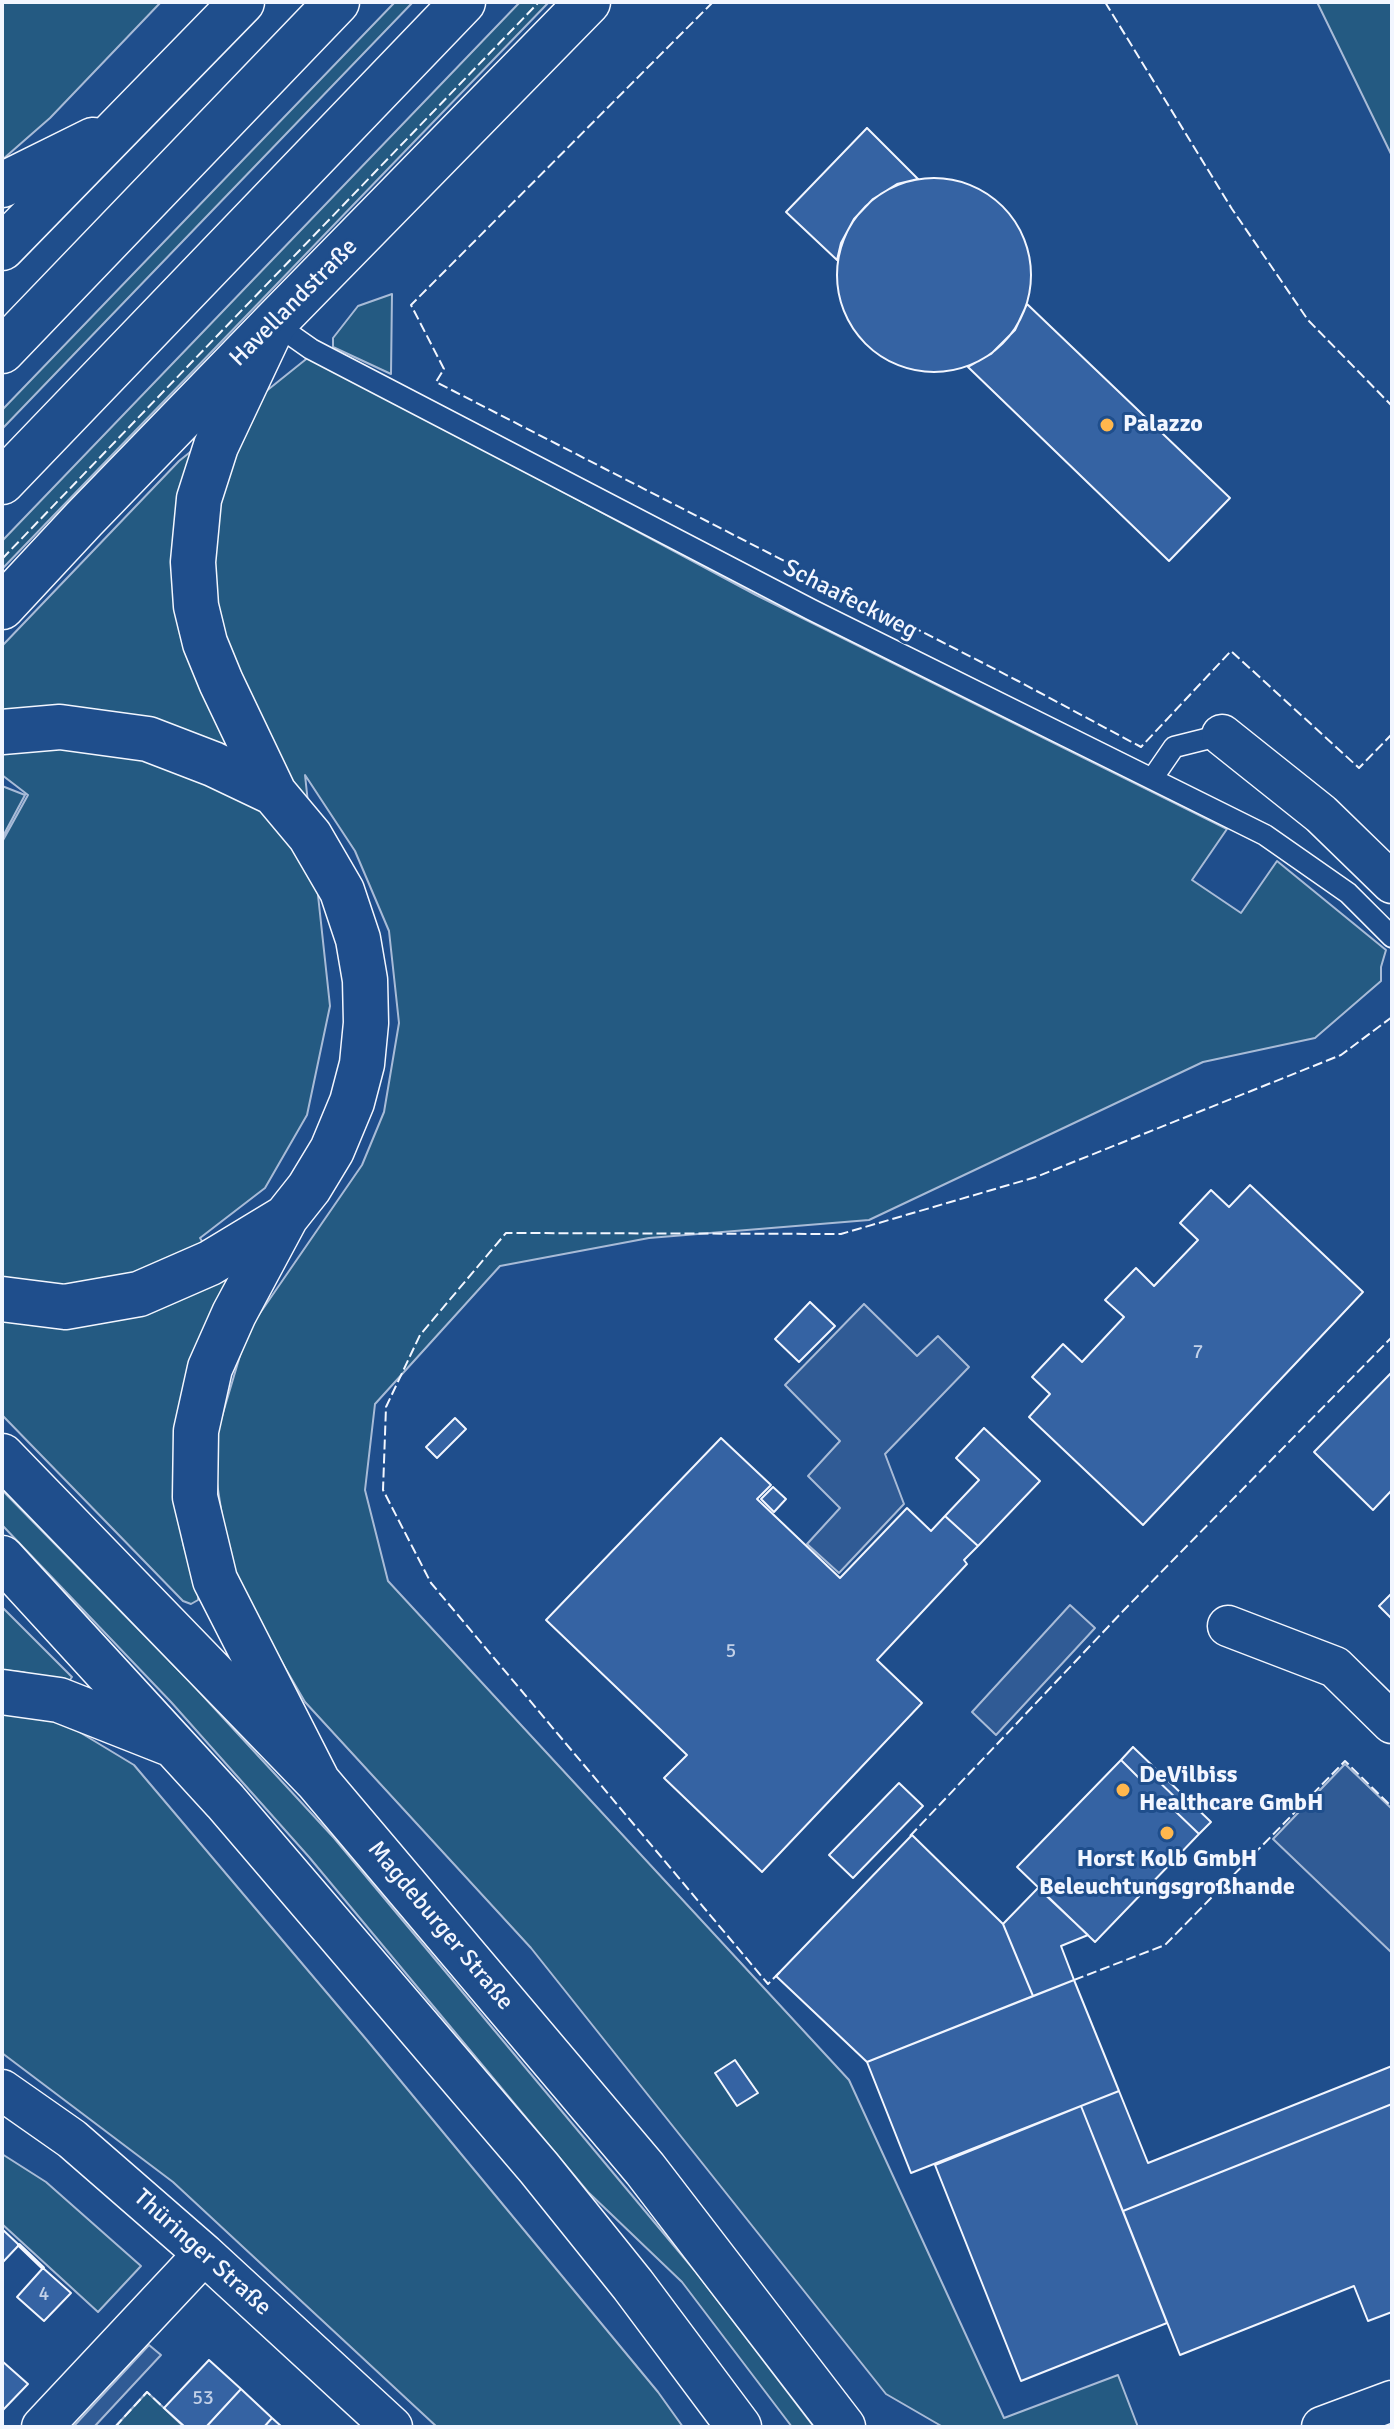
<!DOCTYPE html>
<html>
<head>
<meta charset="utf-8">
<style>
  body { margin:0 }
  #map { position:relative; width:1394px; height:2429px; overflow:hidden; background:#1f4e8c; font-family:Signika,sans-serif }
  canvas { display:block }
  .frame { position:absolute; inset:0; border:4px solid #f2f6ff; pointer-events:none }
</style>
</head>
<body>
<div id="map">
<canvas width="1394" height="2429"></canvas>
<div class="frame"></div>
</div>
<script>
const ctx = document.querySelector('canvas').getContext('2d');
ctx.lineJoin = 'round';
function fillPath(path, color) { ctx.fillStyle = color; ctx.fill(path, 'evenodd'); }
const poly = rows => new Path2D(rows.map(r => 'M' + r).join(''));
function strokePath(path, color, width, dash) { ctx.strokeStyle = color; ctx.lineWidth = width; ctx.lineCap = dash ? 'butt' : 'round'; ctx.setLineDash(dash || []); ctx.stroke(path); }
function drawText(font, color, halo, rows, align = 'center') {
  ctx.font = font + ' Signika,sans-serif'; ctx.lineWidth = 6; ctx.setLineDash([]); ctx.textBaseline = 'middle'; ctx.strokeStyle = halo; ctx.fillStyle = color; for (const [text, x, y, turn = 0] of rows) {
    ctx.save(); ctx.translate(x, y); ctx.rotate((+turn || 0) * Math.PI / 180); ctx.textAlign = isNaN(turn) ? turn : align; if (halo) ctx.strokeText(text, 0, 0); ctx.fillText(text, 0, 0); ctx.restore();
  }
}
const green = poly([
  [2,2,161,2,50,118,2,160,2,2],
  [395,2,413,2,2,429,2,410,395,2],
  [520,2,549,2,2,569,2,541,520,2],
  [1317,2,1392,2,1392,156,1317,2],
  [392,294,391,374,333,347,333,338,358,306,392,294],
  [310,356,756,595,1227,829,1192,880,1241,913,1277,861,1386,950,1381,967,1381,981,1315,1038,1203,1062,869,1220,649,1238,500,1266,375,1404,365,1490,388,1581,849,2080,1004,2418,1118,2375,1138,2427,943,2427,886,2394,531,1948,305,1702,231,1575,212,1450,247,1332,362,1165,384,1112,399,1023,389,931,355,851,305,775,330,1006,307,1115,265,1188,200,1238,230,1285,177,1509,184,1547,199,1591,198,1600,191,1604,183,1601,2,1415,2,842,28,795,2,775,2,646,179,461,310,356],
  [2,786,25,795,2,838,2,786],
  [2,1490,191,1683,334,1838,695,2271,814,2427,792,2427,682,2282,588,2192,309,1857,171,1702,2,1525,2,1490],
  [2,1607,72,1677,67,1684,22,1672,2,1670,2,1607],
  [2,1707,48,1713,134,1765,366,2039,658,2392,683,2427,437,2427,173,2182,2,2053,2,1707],
  [2,2154,46,2182,141,2266,98,2312,2,2224,2,2154],
  [147,2392,184,2427,115,2427,147,2392]
]);
const parking = poly([
  [864,1304,917,1356,938,1336,969,1367,885,1454,904,1504,839,1573,807,1544,840,1508,808,1476,840,1441,785,1385,864,1304],
  [1070,1605,1095,1628,996,1735,972,1712,1070,1605],
  [1345,1764,1392,1809,1392,1953,1273,1839,1345,1764],
  [149,2345,161,2355,94,2427,73,2427,149,2345]
]);
const building = poly([
  [867,128,918,179,897,184,873,199,854,219,841,243,837,260,786,212,867,128],
  '837 275a97 97 0 1 1 194 0a97 97 0 1 1-194 0Z',
  [1027,304,1230,498,1169,561,968,367,991,354,1015,330,1027,304],
  [1250,1185,1363,1292,1143,1525,1029,1417,1050,1394,1032,1377,1063,1344,1082,1362,1124,1317,1105,1300,1136,1268,1154,1286,1198,1240,1180,1223,1211,1190,1229,1207,1250,1185],
  [810,1302,835,1326,799,1362,775,1339,810,1302],
  [1392,1372,1392,1490,1373,1510,1314,1452,1392,1372],
  [455,1418,466,1429,437,1458,426,1447,455,1418],
  [984,1428,1040,1481,978,1546,945,1516,979,1480,956,1458,984,1428],
  [721,1438,771,1485,757,1499,840,1578,907,1508,931,1531,945,1516,978,1546,964,1560,967,1564,877,1660,922,1703,762,1872,664,1778,687,1755,546,1620,721,1438],
  [773,1487,786,1499,774,1512,761,1499,773,1487],
  [1392,1593,1392,1619,1379,1606,1392,1593],
  [1133,1747,1211,1822,1199,1834,1174,1810,1181,1803,1152,1775,1144,1783,1121,1760,1133,1747],
  [1121,1760,1144,1783,1152,1775,1181,1803,1174,1810,1199,1834,1095,1942,1017,1867,1121,1760],
  [899,1783,923,1806,853,1878,829,1855,899,1783],
  [912,1835,1003,1924,1033,1996,867,2062,776,1976,912,1835],
  [1038,1888,1088,1935,1061,1946,1074,1980,1033,1996,1003,1924,1038,1888],
  [1074,1980,1119,2091,911,2173,867,2062,1074,1980],
  [735,2060,758,2093,737,2106,715,2073,735,2060],
  [1392,2066,1392,2104,1123,2211,1081,2106,1119,2091,1148,2163,1392,2066],
  [1392,2104,1392,2312,1368,2321,1354,2286,1180,2355,1123,2211,1392,2104],
  [1081,2106,1167,2323,1021,2381,935,2165,1081,2106],
  [2,2229,19,2245,2,2263,2,2229],
  [43,2268,71,2293,44,2321,17,2297,43,2268],
  [209,2360,241,2389,206,2427,185,2427,164,2408,209,2360],
  [2,2361,28,2384,2,2411,2,2361],
  [241,2389,272,2418,264,2427,206,2427,241,2389],
  [272,2418,282,2427,264,2427,272,2418]
]);
const lane = poly([
  [274,323,311,349,812,610,1265,835,1348,893,1392,937],
  [1152,779,1174,747,1222,735]
]);
const street = poly([
  [1222,735,1321,814,1392,883],
  [1228,1626,1335,1667,1392,1723],
  [2,2090,72,2139,204,2254,392,2427],
  [42,2427,204,2254],
  [1322,2427,1392,2401]
]);
const secondary = poly([
  [274,323,216,446,199,499,193,562,196,606,205,643,221,682,274,793,310,836,342,891,358,939,365,980,366,1023,362,1064,352,1102,332,1150,309,1188,286,1217,234,1314,210,1368,196,1431,195,1497,215,1580,318,1782],
  [2,607,84,519,274,323,588,2],
  [2,732,60,727,148,739,213,764,274,793],
  [2,1299,65,1307,139,1294,210,1263,286,1217],
  [2,1456,318,1782,645,2169,843,2427],
  [2,1558,225,1801,539,2168,633,2285,739,2427],
  [2,1692,59,1700,168,1743]
]);
const highway = poly([
  [2,185,93,140],
  [2,248,242,2],
  [2,351,337,2],
  [2,482,463,2]
]);
const fence = poly([
  [713,2,411,305,444,369,436,382,1018,681,1141,747,1231,651,1359,768,1392,734],
  [1105,2,1232,209,1308,320,1392,406],
  [2,559,539,2],
  [910,1836,1125,1609,1392,1337],
  [780,1972,768,1984,431,1583,383,1490,386,1407,420,1335,506,1233,841,1234,1036,1177,1341,1055,1392,1017],
  [1074,1980,1165,1945,1345,1761,1392,1807],
  [115,2427,147,2392,164,2408]
]);
const wall = poly([
  [19,2245,43,2268]
]);
const markers = [
  [1107,425,8,"#ffb74d"],
  [1123,1790,8,"#ffb74d"],
  [1167,1833,8,"#ffb74d"]
];
const numberNames = [
  ["7",1198,1353],
  ["5",731,1652],
  ["4",44,2295],
  ["53",203,2399]
];
const streetNames = [
  ["Havellandstraße",294,303,-45],
  ["Schaafeckweg",850,600,27],
  ["Magdeburger Straße",440,1926,50],
  ["Thüringer Straße",202,2253,42]
];
const poiNames = [
  ["Palazzo",1123,425],
  ["DeVilbiss",1139,1776],
  ["Healthcare GmbH",1139,1804],
  ["Horst Kolb GmbH",1167,1860,"center"],
  ["Beleuchtungsgroßhande",1167,1888,"center"]
];
fillPath(green, '#245a82');
strokePath(green, '#a8bbd7', 2);
fillPath(parking, '#305b95');
strokePath(parking, '#a8bbd7', 2);
fillPath(building, '#3563a3');
strokePath(building, '#f2f6ff', 2);
strokePath(lane, '#f2f6ff', 23);
strokePath(street, '#f2f6ff', 43);
strokePath(secondary, '#f2f6ff', 47);
strokePath(highway, '#f2f6ff', 47);
strokePath(lane, '#1f4e8c', 20);
strokePath(street, '#1f4e8c', 40);
strokePath(secondary, '#1f4e8c', 44);
strokePath(highway, '#1f4e8c', 44);
strokePath(fence, '#f2f6ff', 2, [10, 4]);
strokePath(wall, '#f2f6ff', 4);
for (const [x, y, r, color] of markers) { const dot = new Path2D(); dot.arc(x, y, r, 0, 2 * Math.PI); ctx.fillStyle = color; ctx.fill(dot); strokePath(dot, '#1f4e8c', 3); }
drawText('20px', '#c3d1e8', null, numberNames);
drawText('24px', '#f2f6ff', '#1f4e8c', streetNames);
drawText('bold 24px', '#f2f6ff', '#1f4e8c', poiNames, 'left');
</script>
</body>
</html>
